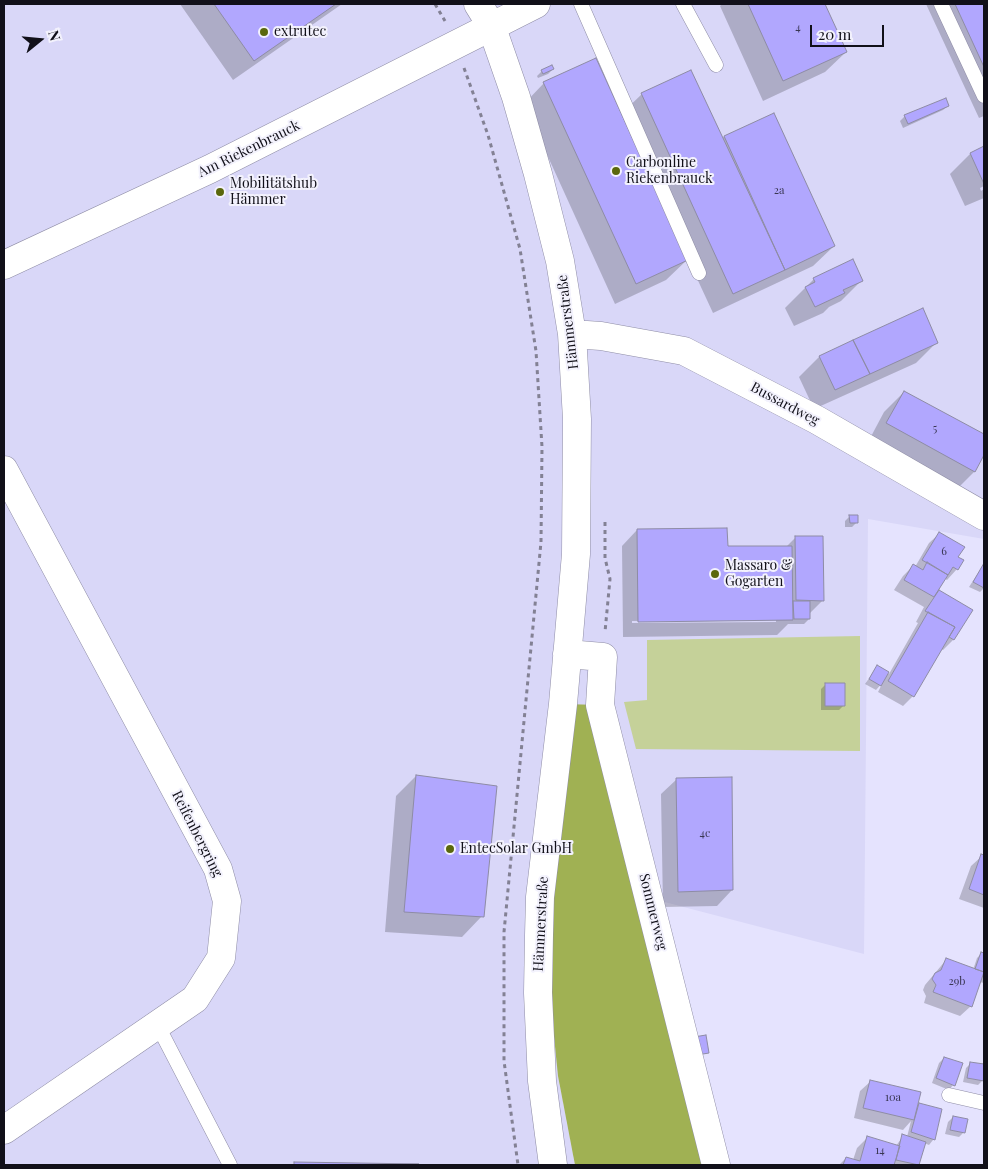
<!DOCTYPE html>
<html>
<head>
<meta charset="utf-8">
<style>
  body { margin:0 }
  #map { position:relative; width:988px; height:1169px; overflow:hidden; background:#e5e3fe; font-family:"Playfair Display",serif }
  canvas { display:block }
  .frame { position:absolute; inset:0; border:5px solid #111019; pointer-events:none }
  .north { position:absolute; left:15px; top:15px; width:50px; height:50px; -webkit-text-stroke:4px #f3f2fd; paint-order:stroke; rotate:73deg; font-size:14px; font-weight:700; line-height:20px; text-align:center; color:#111019 }
  .north::after { content:''; display:block; margin:auto; width:18px; height:22px; background:#111019; clip-path:polygon(50% 0,100% 100%,50% 72%,0 100%) }
  .scale { position:absolute; left:810px; top:25px; width:74px; height:22px; box-sizing:border-box; border:2px solid #111019; border-top:0; padding-left:6px; font-size:15px; line-height:18px; white-space:nowrap; color:#111019; -webkit-text-stroke:4px #f3f2fd; paint-order:stroke }
</style>
</head>
<body>
<div id="map">
<canvas width="988" height="1169"></canvas>
<div class="frame"></div>
<div class="north">N</div>
<div class="scale">20 m</div>
</div>
<script>
const ctx = document.querySelector('canvas').getContext('2d');
ctx.lineJoin = 'round';
function fillPath(path, color) { ctx.fillStyle = color; ctx.fill(path, 'evenodd'); }
const poly = rows => new Path2D(rows.map(r => 'M' + r).join(''));
function strokePath(path, color, width, dash) { ctx.strokeStyle = color; ctx.lineWidth = width; ctx.lineCap = dash ? 'butt' : 'round'; ctx.setLineDash(dash || []); ctx.stroke(path); }
function drawText(font, color, halo, rows, align = 'center') {
  ctx.font = font + ' "Playfair Display",serif'; ctx.lineWidth = 4; ctx.setLineDash([]); ctx.textBaseline = 'middle'; ctx.strokeStyle = halo; ctx.fillStyle = color; for (const [text, x, y, turn = 0] of rows) {
    ctx.save(); ctx.translate(x, y); ctx.rotate((+turn || 0) * Math.PI / 180); ctx.textAlign = isNaN(turn) ? turn : align; if (halo) ctx.strokeText(text, 0, 0); ctx.fillText(text, 0, 0); ctx.restore();
  }
}
const built = poly([
  [4,4,984,4,984,539,868,519,864,954,649,898,558,1076,575,1165,4,1165]
]);
const green = poly([
  [860,636,860,751,636,749,624,702,647,700,647,640]
]);
const forest = poly([
  [563,704,600,705,716,1165,575,1165,558,1076,540,897]
]);
const shadow = poly([
  [180,4,342,4,233,80],
  [722,4,823,4,846,52,825,72,763,101,720,6],
  [926,4,984,4,984,116,979,118],
  [553,69,548,74,538,78,537,76,542,71],
  [544,83,620,115,642,94,721,138,774,114,834,246,813,266,713,313,688,259,666,280,615,304,524,104],
  [948,106,943,110,903,128,900,121,905,116],
  [984,148,984,186,980,188,981,191,984,189,984,198,965,206,950,174,970,154],
  [814,279,861,281,841,301,829,307,823,313,794,326,785,308],
  [922,310,937,342,916,363,814,409,799,377,819,357],
  [904,392,984,436,984,452,974,472,954,492,867,444,884,412],
  [850,516,857,522,852,527,845,527,845,521],
  [637,530,726,547,786,547,796,537,823,600,809,614,809,619,804,624,788,624,777,635,623,637,622,546],
  [776,619,776,622,632,623,632,621],
  [940,533,957,558,957,569,947,580,944,578,937,590,971,610,953,640,943,650,941,649,913,696,903,706,878,692,883,682,876,690,865,684,877,667,889,674,918,623,916,622,924,607,894,590,903,576,913,566,915,567,929,543],
  [984,564,984,588,980,592,969,587],
  [826,684,844,705,839,710,821,710,821,689],
  [416,776,482,916,462,937,385,932,396,796],
  [677,779,732,890,717,906,663,907,661,794],
  [982,856,984,857,984,908,959,899,971,866],
  [982,953,984,954,984,983,979,982,971,1006,960,1016,924,1003,926,996,923,990,925,985,946,960,973,970,977,958],
  [944,1058,953,1085,949,1090,932,1083,939,1063],
  [971,1063,984,1066,983,1080,978,1085,963,1082,966,1068],
  [871,1081,916,1108,919,1105,941,1110,933,1140,929,1145,924,1143,918,1165,839,1165,846,1158,853,1160,857,1148,867,1138,896,1146,903,1136,907,1137,911,1121,903,1130,854,1118,860,1091],
  [953,1117,964,1132,959,1137,945,1134,948,1122],
  [295,1163,418,1165,293,1165]
]);
const building = poly([
  [214,4,336,4,254,61,214,4],
  [748,4,825,4,847,52,783,81,748,4],
  [955,4,984,4,984,67,955,4],
  [596,58,688,260,636,284,543,82,596,58],
  [552,65,554,69,543,74,541,70,552,65],
  [691,70,785,270,733,294,641,93,691,70],
  [946,98,949,106,908,124,904,115,946,98],
  [774,113,835,246,785,270,724,136,774,113],
  [984,146,984,184,970,153,984,146],
  [853,259,863,281,843,290,845,293,815,307,805,287,815,282,813,278,853,259],
  [923,308,938,343,870,374,853,340,923,308],
  [853,340,870,374,835,390,819,356,853,340],
  [904,391,984,434,984,455,975,472,886,423,904,391],
  [849,515,858,515,858,523,850,523,849,515],
  [727,528,728,546,792,546,793,620,638,622,637,529,727,528],
  [939,532,965,547,958,557,964,560,958,570,953,567,948,575,922,560,939,532],
  [795,536,823,536,824,601,796,600,795,536],
  [927,562,948,575,934,597,904,580,913,564,923,570,927,562],
  [984,563,984,588,973,582,984,563],
  [939,590,973,610,954,640,949,637,955,627,925,611,939,590],
  [793,601,810,601,810,619,794,619,793,601],
  [928,612,955,627,914,697,888,681,928,612],
  [877,665,889,672,881,686,869,679,877,665],
  [825,683,845,683,845,706,825,706,825,683],
  [416,775,497,786,484,917,404,912,416,775],
  [732,777,733,890,678,892,676,778,732,777],
  [981,854,984,855,984,895,969,889,981,854],
  [981,952,984,953,984,977,984,972,975,969,981,952],
  [946,958,984,972,972,1007,933,992,936,985,932,979,935,973,941,970,946,958],
  [706,1035,709,1053,697,1055,694,1037,706,1035],
  [944,1057,963,1063,955,1086,936,1078,944,1057],
  [970,1062,984,1064,984,1081,967,1078,970,1062],
  [870,1080,921,1092,914,1120,863,1108,870,1080],
  [919,1103,942,1109,935,1140,911,1132,919,1103],
  [953,1116,968,1119,965,1133,950,1130,953,1116],
  [902,1134,926,1142,919,1165,896,1160,902,1134],
  [867,1136,900,1146,894,1165,843,1165,846,1157,860,1161,867,1136],
  [294,1162,419,1164,294,1165,294,1162]
]);
const path = poly([
  [435,4,445,21],
  [464,68,488,135,520,249,536,351,542,447,541,542,504,932,504,1061,518,1165],
  [605,522,605,558,610,579,605,632]
]);
const lane = poly([
  [581,4,699,273],
  [683,4,716,65],
  [941,4,984,96],
  [158,1026,230,1165],
  [949,1095,984,1103]
]);
const street = poly([
  [478,4,491,25,516,97,538,174,560,261,572,334,577,419,576,554,563,704,540,897,539,935,538,993,542,1081,553,1165],
  [4,265,210,169,536,4],
  [572,334,601,336,684,351,817,420,984,516],
  [4,470,218,869,227,901,221,958,195,999,4,1130],
  [567,654,603,657,600,705,716,1165]
]);
const markers = [
  [264,32,5,"#5a670c"],
  [616,171,5,"#5a670c"],
  [220,192,5,"#5a670c"],
  [715,574,5,"#5a670c"],
  [450,849,5,"#5a670c"]
];
const numberNames = [
  ["4",798,28],
  ["2a",779,191],
  ["5",935,429],
  ["6",944,552],
  ["4c",705,834],
  ["29b",957,982],
  ["10a",893,1098],
  ["14",880,1151]
];
const poiNames = [
  ["extrutec",274,32],
  ["Carbonline",626,163],
  ["Riekenbrauck",626,179],
  ["Mobilitätshub",230,184],
  ["Hämmer",230,200],
  ["Massaro &",725,566],
  ["Gogarten",725,582],
  ["EntecSolar GmbH",460,849]
];
const streetNames = [
  ["Am Riekenbrauck",249,149,-26],
  ["Hämmerstraße",568,322,-97],
  ["Bussardweg",785,404,28],
  ["Reifenbergring",197,834,63],
  ["Sommerweg",653,912,76],
  ["Hämmerstraße",541,924,-87]
];
fillPath(built, '#d9d7f8');
fillPath(green, '#c5d199');
fillPath(forest, '#a0b153');
fillPath(shadow, '#0003');
fillPath(building, '#b1a7fe');
strokePath(building, '#8e8ca5', 1);
strokePath(lane, '#8f8da6', 15);
strokePath(street, '#8f8da6', 29);
strokePath(path, '#838194', 3, [4, 4]);
strokePath(lane, '#fff', 14);
strokePath(street, '#fff', 28);
for (const [x, y, r, color] of markers) { const dot = new Path2D(); dot.arc(x, y, r, 0, 2 * Math.PI); ctx.fillStyle = color; ctx.fill(dot); strokePath(dot, '#f3f2fd', 2); }
drawText('11px', '#393652', null, numberNames);
drawText('14px', '#111019', '#f3f2fd', poiNames, 'left');
drawText('14px', '#111019', '#f3f2fd', streetNames);
</script>
</body>
</html>
